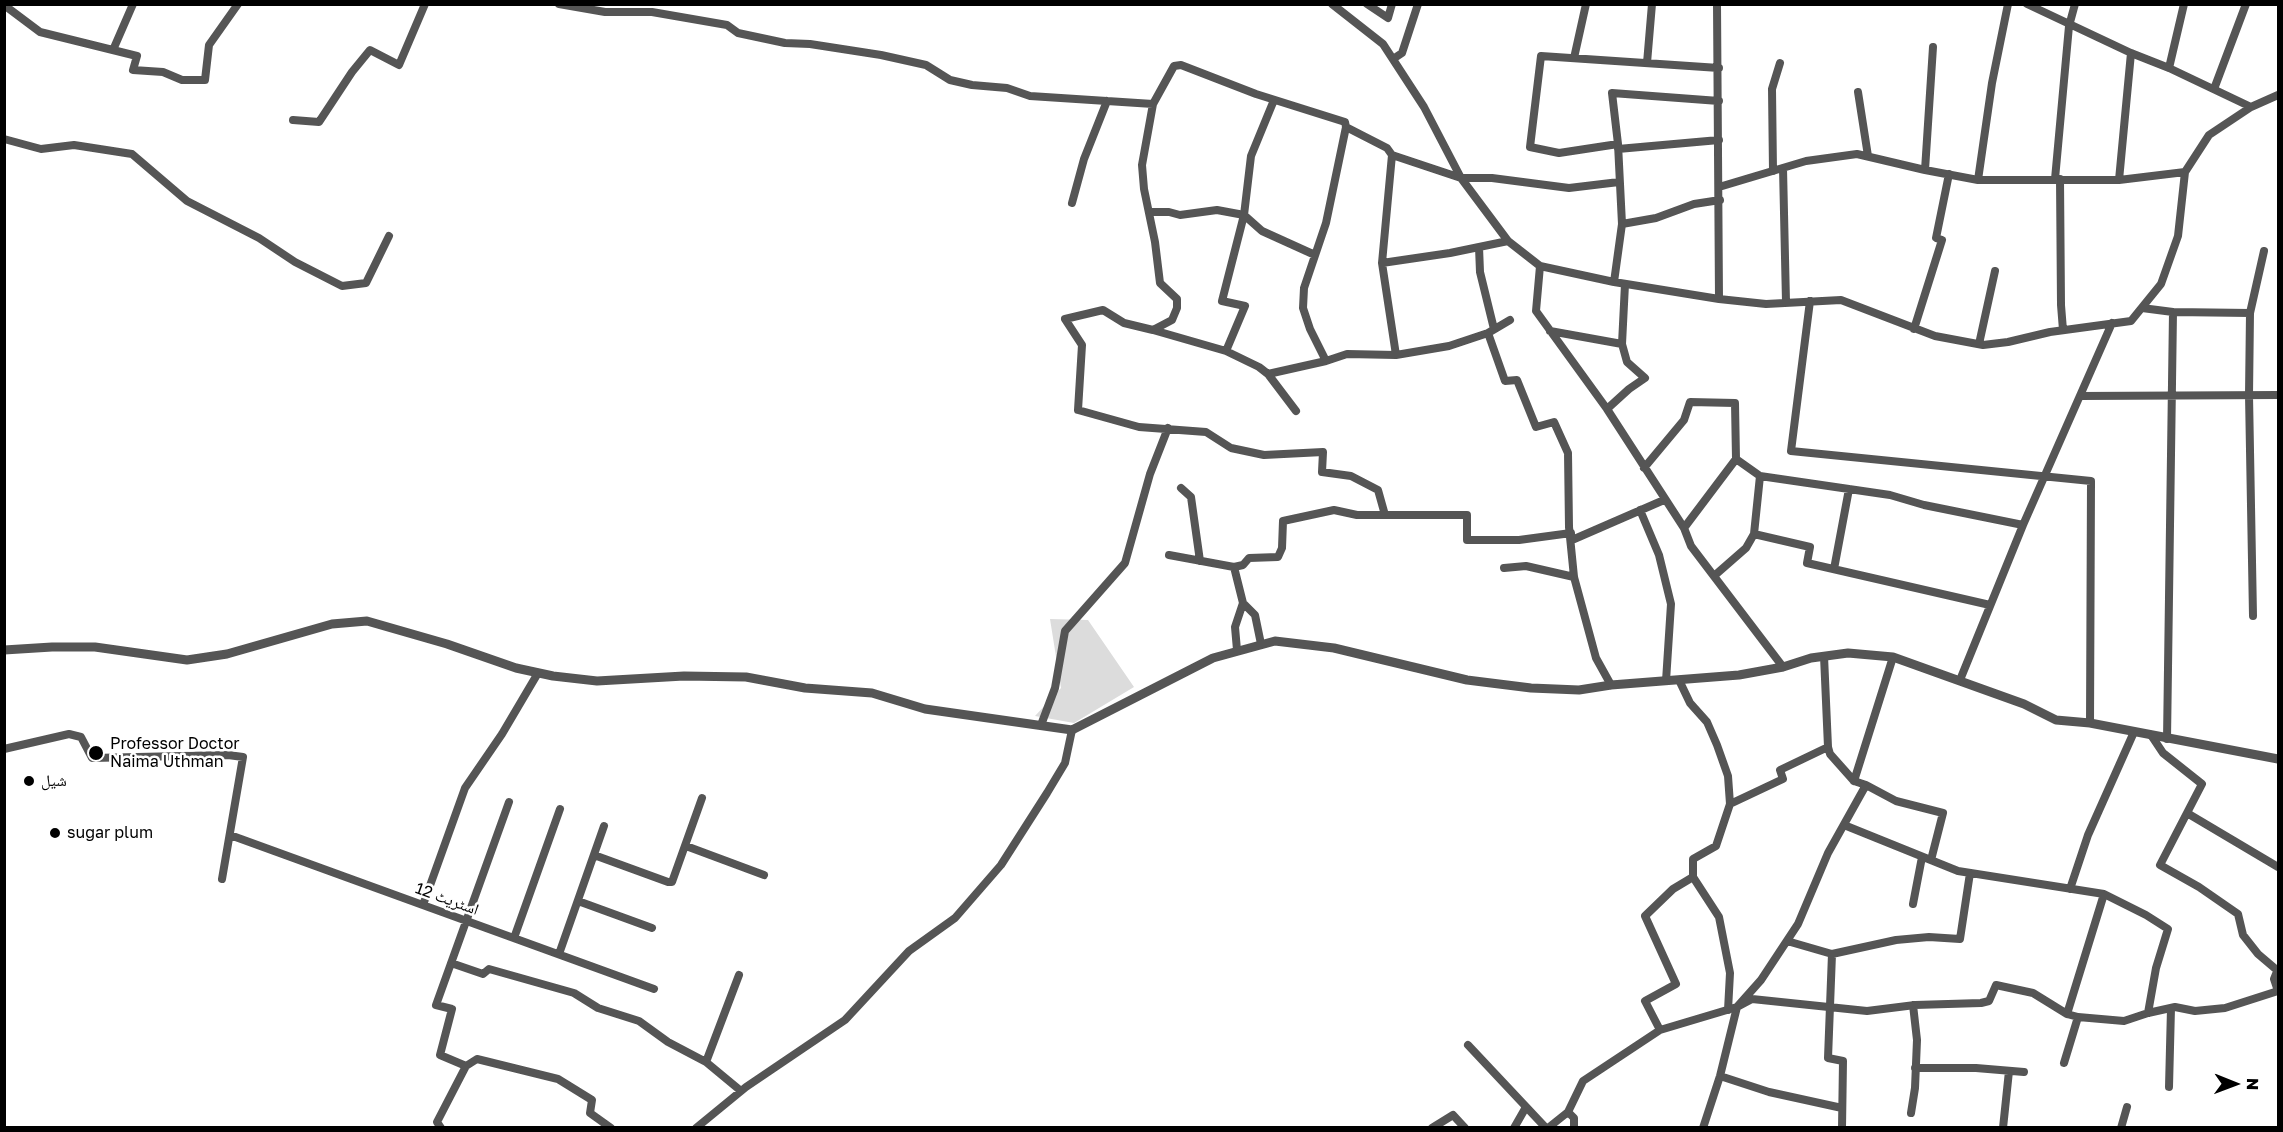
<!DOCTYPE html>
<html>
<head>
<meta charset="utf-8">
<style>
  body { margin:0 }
  #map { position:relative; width:2283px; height:1132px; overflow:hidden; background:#fff; font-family:"Golos Text",sans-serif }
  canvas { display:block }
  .frame { position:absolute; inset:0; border:6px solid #000; pointer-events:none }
  .north { position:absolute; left:2205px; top:1054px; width:60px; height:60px; -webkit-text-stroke:4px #fff; paint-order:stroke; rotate:91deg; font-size:16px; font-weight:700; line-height:24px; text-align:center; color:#000 }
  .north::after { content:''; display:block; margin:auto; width:21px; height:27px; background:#000; clip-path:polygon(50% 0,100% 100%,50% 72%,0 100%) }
</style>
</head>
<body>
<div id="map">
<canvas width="2283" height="1132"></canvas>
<div class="frame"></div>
<div class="north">N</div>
</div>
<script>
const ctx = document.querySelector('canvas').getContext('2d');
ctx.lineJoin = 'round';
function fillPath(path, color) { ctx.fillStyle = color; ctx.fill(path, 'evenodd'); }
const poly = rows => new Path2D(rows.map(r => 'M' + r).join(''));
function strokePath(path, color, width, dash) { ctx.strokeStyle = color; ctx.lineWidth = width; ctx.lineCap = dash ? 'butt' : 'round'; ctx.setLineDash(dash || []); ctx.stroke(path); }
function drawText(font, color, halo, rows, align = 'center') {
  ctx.font = font + ' "Golos Text","Noto Naskh Arabic",sans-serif'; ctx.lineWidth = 5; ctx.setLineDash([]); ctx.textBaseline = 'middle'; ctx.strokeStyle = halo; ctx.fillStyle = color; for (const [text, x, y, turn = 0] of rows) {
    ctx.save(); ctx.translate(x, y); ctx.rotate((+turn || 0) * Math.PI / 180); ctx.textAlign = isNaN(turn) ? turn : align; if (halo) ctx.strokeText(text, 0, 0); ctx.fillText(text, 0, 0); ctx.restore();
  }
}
const green = poly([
  [1050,619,1088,620,1134,687,1074,723,1035,716,1061,688]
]);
const minor = poly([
  [559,4,605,12,652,12,727,25,738,33,785,43,810,44,881,55,926,65,950,80,972,85,1007,88,1030,96,1153,104,1174,66,1181,65,1256,94,1345,122,1346,127,1326,223,1304,288,1303,308,1310,329,1326,361],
  [1332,4,1383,44,1424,107,1461,178,1508,241,1540,266,1614,282,1719,299,1766,304,1841,300,1935,336,1983,345,2008,342,2050,332,2131,321,2161,284,2178,236,2185,172,2209,135,2251,107,2278,95],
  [1367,4,1388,18,1392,4],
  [1717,4,1719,299],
  [2027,4,2131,53,2169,68,2251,107],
  [4,5,40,32,137,56,133,70,163,72,182,80,205,80,209,45,238,4],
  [113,50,133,4],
  [1574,58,1586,4],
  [1393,59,1402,53,1418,4],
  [1647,63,1652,4],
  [2169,68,2184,4],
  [2214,89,2246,4],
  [1858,92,1868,156],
  [1153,104,1142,165,1144,189,1155,242,1160,283,1177,299,1177,308,1172,320,1153,330,1226,351,1259,367,1268,374,1296,411],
  [293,120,319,122,352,72,370,50,399,65,425,4],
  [1346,127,1387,148,1392,155,1382,263,1396,355],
  [4,139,41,149,74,145,132,154,187,201,259,238,295,262,342,286,366,283,389,236],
  [1618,144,1612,93,1719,101],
  [1618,149,1719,140],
  [1392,155,1461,178,1492,178,1569,188,1619,182],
  [1783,168,1786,302],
  [1925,170,1933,47],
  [1773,171,1772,89,1780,63],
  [2055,179,2069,26,2075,4],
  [2060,179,2061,305,2063,330],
  [1978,180,1992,83,2008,4],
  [2119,180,2131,53],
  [1719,187,1806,161,1857,154,1925,170,1978,180,2119,180,2185,172],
  [1072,203,1084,159,1107,101],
  [1149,212,1169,212,1180,215,1217,210,1244,215,1262,231,1315,255],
  [1622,224,1656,218,1694,204,1720,200],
  [1479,247,1480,272,1494,329],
  [1382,263,1450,253,1508,241],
  [1540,266,1536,311,1607,409,1684,528,1691,546,1783,667],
  [1614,282,1622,224,1618,144,1559,153,1530,147,1541,56,1719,68],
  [1810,301,1791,451,2091,481,2090,723],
  [2142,308,2173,312],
  [1914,329,1942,240,1936,238,1949,174],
  [1153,330,1124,323,1103,310,1065,319,1082,345,1078,410,1139,427,1206,432,1231,448,1264,455,1323,452,1322,472,1351,476,1378,490,1385,515,1467,515,1467,540,1519,540,1571,533],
  [1550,331,1622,344,1627,362,1645,378,1629,389,1607,409],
  [1488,333,1505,381,1517,380,1536,427,1554,422,1568,453,1569,527,1574,577,1596,658,1611,685],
  [1622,344,1625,284],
  [1979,344,1995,271],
  [1226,351,1245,306,1222,301,1244,215,1251,156,1274,100],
  [1268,374,1326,361,1347,354,1396,355,1449,346,1488,333,1510,320],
  [2080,396,2278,395],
  [1644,468,1684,420,1690,402,1735,403,1736,459,1760,476,1890,495,1924,505,2023,525],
  [1181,488,1191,497,1200,561],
  [1640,510,1659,555,1671,604,1666,681],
  [1684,528,1736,459],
  [1754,534,1810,547,1807,563,1990,605],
  [1572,540,1664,500],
  [1169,555,1234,567,1243,603,1255,615,1261,644],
  [1234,567,1243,565,1249,558,1278,557,1282,548,1283,521,1334,510,1357,515,1385,515],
  [1504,568,1526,566,1574,577],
  [1834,569,1849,489],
  [1714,576,1746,548,1754,534,1760,476],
  [2253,616,2249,395,2250,313,2264,251],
  [1237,650,1235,627,1243,603],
  [1824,656,1828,747,1830,754,1854,781],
  [1679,680,1690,703,1707,722,1717,745,1728,776,1730,804,1716,846,1693,859,1693,877,1673,889,1645,916,1676,984,1645,1001,1660,1030,1737,1007,1752,999,1867,1011,1915,1005,1981,1003,1989,1001,1996,985,2033,993,2067,1014,2104,894],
  [1960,680,2023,525,2112,323],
  [1041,725,1055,688,1065,631,1125,563,1150,474,1168,428],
  [2151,735,2163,753,2202,784,2160,865,2199,887,2238,914,2243,935,2258,954,2278,971],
  [2167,739,2173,312,2250,313],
  [4,749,69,734,81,737,92,758,228,755,243,757,222,879],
  [1866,785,1896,801,1943,813,1931,860],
  [1730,804,1783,779,1780,770,1828,747],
  [2187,813,2278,867],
  [1844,825,1958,871,2104,894,2146,915,2168,929,2156,968,2148,1013],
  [230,835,654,989],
  [686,846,764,875],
  [594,855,668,882,672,882,702,798],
  [1693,877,1719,917,1730,973,1728,1010],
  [2070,889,2088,835,2134,732],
  [578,901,652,928],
  [1913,904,1922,857],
  [423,905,465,788,502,734,538,673],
  [514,938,560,809],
  [1787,941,1832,954,1896,940,1929,937,1960,939,1970,873],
  [559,954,604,826],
  [1832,954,1828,1058,1843,1061,1842,1128],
  [451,963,483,974,489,969,574,993,598,1008,639,1021,668,1042,706,1062,741,1091],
  [2067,1014,2078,1017,2124,1021,2148,1013,2175,1007,2195,1011,2225,1008,2278,991,2274,979,2278,969],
  [1468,1045,1546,1128],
  [706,1062,739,975],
  [2064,1063,2078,1017],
  [466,1066,477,1059,558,1079,592,1100,590,1113,611,1128],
  [1915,1068,1976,1068,2024,1072],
  [1720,1076,1769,1092,1842,1108],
  [2169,1087,2171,1008],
  [1568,1112,1574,1118,1574,1128],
  [1911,1113,1915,1088,1917,1040,1913,1005],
  [441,1128,437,1122,466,1066,440,1055,452,1009,436,1005,509,802],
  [696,1128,746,1087,845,1020,909,951,955,918,1001,865,1047,793,1065,763,1072,730],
  [1432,1128,1453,1115,1465,1128],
  [1514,1128,1526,1107],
  [1548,1128,1568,1112,1583,1081,1660,1030],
  [1703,1128,1720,1076,1737,1007,1761,980,1798,924,1828,853,1866,785,1854,781,1893,657],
  [2003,1128,2009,1071],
  [2121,1128,2127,1107]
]);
const tertiary = poly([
  [4,650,52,647,95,647,187,660,227,654,332,624,367,621,447,644,516,668,553,676,597,681,684,676,746,677,805,688,872,693,925,709,1072,730,1213,658,1275,641,1334,648,1467,680,1531,688,1579,690,1611,685,1739,675,1783,667,1811,658,1848,653,1893,657,2024,704,2056,720,2090,723,2278,759]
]);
const markers = [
  [96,753,8,"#000"],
  [29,781,6,"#000"],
  [55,833,6,"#000"]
];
const poiNames = [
  ["Professor Doctor",110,744],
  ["Naima Uthman",110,762],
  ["شیل",41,781],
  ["sugar plum",67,833]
];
const streetNames = [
  ["اسٹریٹ 12",447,899,20]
];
fillPath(green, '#dcdcdc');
strokePath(minor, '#555', 8);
strokePath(tertiary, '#555', 9);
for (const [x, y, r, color] of markers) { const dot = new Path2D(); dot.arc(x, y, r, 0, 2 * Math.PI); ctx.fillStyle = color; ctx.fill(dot); strokePath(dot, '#fff', 2); }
drawText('16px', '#000', '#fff', poiNames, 'left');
drawText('16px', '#000', '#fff', streetNames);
</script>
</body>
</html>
